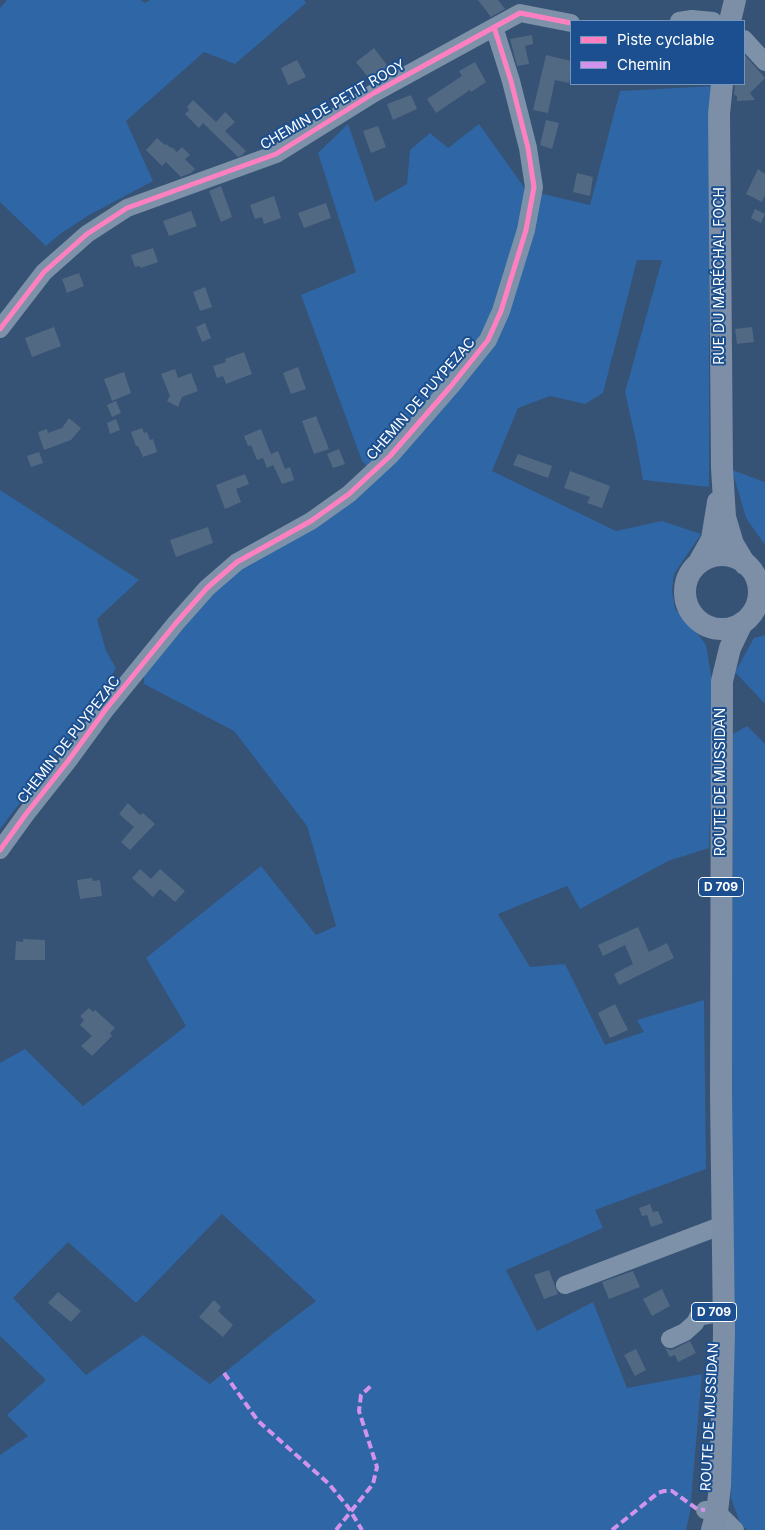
<!DOCTYPE html>
<html>
<head>
<meta charset="utf-8">
<style>
  body { margin:0 }
  #map { position:relative; width:765px; height:1530px; overflow:hidden; background:#365274; font-family:Inter,sans-serif }
  canvas { display:block }
  .legend { position:absolute; left:570px; top:20px; width:175px; height:65px; box-sizing:border-box; background:#1b4f8f; border:1px solid #7695bc; margin:0; padding:6px 9px; list-style:none; font-size:15px; color:#fff }
  .legend li { display:flex; align-items:center; gap:10px; height:25px }
  .legend b { width:25px; border:1px solid #7695bc }
</style>
</head>
<body>
<div id="map">
<canvas width="765" height="1530"></canvas>
<ul class="legend">
<li><b style="height:6px;background:#ff80c0"></b>Piste cyclable</li>
<li><b style="height:6px;background:#d193ec"></b>Chemin</li>
</ul>
</div>
<script>
const ctx = document.querySelector('canvas').getContext('2d');
ctx.lineJoin = 'round';
function fillPath(path, color) { ctx.fillStyle = color; ctx.fill(path, 'evenodd'); }
const poly = rows => new Path2D(rows.map(r => 'M' + r).join(''));
function strokePath(path, color, width, dash) { ctx.strokeStyle = color; ctx.lineWidth = width; ctx.lineCap = dash ? 'butt' : 'round'; ctx.setLineDash(dash || []); ctx.stroke(path); }
function drawText(font, color, halo, rows, align = 'center') {
  ctx.font = font + ' Inter,sans-serif'; ctx.lineWidth = 4; ctx.setLineDash([]); ctx.textBaseline = 'middle'; ctx.strokeStyle = halo; ctx.fillStyle = color; for (const [text, x, y, turn = 0] of rows) {
    ctx.save(); ctx.translate(x, y); ctx.rotate((+turn || 0) * Math.PI / 180); ctx.textAlign = isNaN(turn) ? turn : align; if (halo) ctx.strokeText(text, 0, 0); ctx.fillText(text, 0, 0); ctx.restore();
  }
}
const green = poly([
  [7,0,141,0,145,3,150,0,304,0,306,3,235,64,204,52,126,121,153,181,89,215,60,234,46,246,0,202,0,8],
  [714,86,709,202,709,487,643,480,636,441,625,392,662,260,637,260,603,393,585,404,550,396,518,408,492,471,616,531,662,521,701,534,674,574,672,590,675,609,695,630,706,645,714,693,709,848,668,861,580,909,567,886,498,914,530,967,565,964,605,1045,644,1032,637,1020,704,1000,706,1169,595,1210,603,1228,506,1270,537,1331,593,1302,627,1388,702,1374,690,1512,686,1530,0,1530,0,1455,28,1436,7,1415,46,1380,0,1336,0,1063,25,1049,83,1106,186,1026,146,958,261,866,316,935,336,926,307,826,234,731,144,684,144,675,203,602,241,568,377,477,362,461,301,295,356,272,318,153,348,124,375,202,407,184,410,150,430,133,448,148,479,124,526,190,590,205,620,91],
  [222,1214,316,1301,275,1332,210,1384,143,1335,86,1375,13,1298,68,1242,136,1303],
  [732,470,765,482,765,545,746,518],
  [0,490,139,580,97,619,106,651,116,668,96,703,0,829],
  [765,635,765,704,735,672,754,638],
  [747,726,765,744,765,1530,747,1530,740,1523,731,1498,733,734]
]);
const building = poly([
  [478,0,498,0,505,9,491,17],
  [532,35,533,44,525,46,529,64,517,66,510,39],
  [374,48,390,69,382,77,372,82,356,62],
  [744,54,765,78,750,93,755,100,737,101,737,96,734,95,735,85,744,85],
  [546,55,571,61,571,72,569,83,555,80,548,113,533,110],
  [297,60,306,77,288,85,281,68],
  [475,62,486,82,471,92,470,90,436,113,427,99,462,76,459,71],
  [411,95,417,109,393,120,387,104],
  [193,100,216,122,225,112,235,122,225,131,246,151,242,155,238,157,203,123,199,128,185,114,189,110,187,107],
  [546,120,559,123,552,149,540,145],
  [378,126,386,147,371,153,363,131],
  [157,138,165,145,166,144,171,148,172,147,177,152,182,147,190,155,185,159,195,169,191,173,181,177,166,162,162,166,146,150],
  [758,169,765,174,765,195,762,202,746,194],
  [577,173,593,177,590,196,573,192],
  [221,186,232,217,221,222,209,191],
  [274,196,281,218,264,224,262,217,255,219,250,205],
  [326,203,331,218,304,228,298,213],
  [755,209,765,214,761,223,751,218],
  [191,211,197,226,169,236,163,221],
  [153,248,158,262,141,268,140,266,135,267,131,255],
  [79,273,84,286,67,293,62,279],
  [205,287,212,307,200,311,193,292],
  [205,323,211,338,202,342,196,327],
  [54,327,61,346,32,357,25,338],
  [752,327,754,342,737,344,735,329],
  [244,352,252,374,226,384,223,376,217,378,213,366,226,362,225,359],
  [298,367,306,389,291,394,283,373],
  [175,369,178,378,191,373,198,391,182,397,178,407,167,401,170,396,161,374],
  [124,372,131,393,112,401,104,379],
  [116,401,121,413,112,417,107,405],
  [316,416,329,449,314,454,302,421],
  [69,418,81,428,71,440,44,450,38,432,47,429,48,433,62,428],
  [116,419,120,430,110,434,107,423],
  [142,428,144,433,147,432,150,440,153,439,157,452,143,457,138,446,136,446,131,432],
  [261,429,271,454,278,451,285,469,290,467,294,480,282,484,273,465,267,468,263,458,257,460,251,445,248,446,244,436],
  [339,449,345,464,333,468,327,454],
  [39,452,43,463,31,467,27,456],
  [518,454,552,466,548,478,513,465],
  [570,471,610,486,602,508,587,503,590,497,564,488],
  [245,474,249,484,236,489,241,502,225,509,216,485],
  [208,527,213,543,176,557,170,540],
  [128,803,140,815,143,813,155,824,130,850,121,842,134,827,119,814],
  [140,869,151,879,160,869,185,891,175,902,160,889,153,897,132,878],
  [92,878,93,881,100,880,102,896,80,899,77,880],
  [638,927,649,952,667,943,674,958,619,985,614,974,633,964,625,945,603,956,598,945],
  [23,939,45,940,45,960,15,960,16,941,23,942],
  [615,1004,628,1030,610,1038,598,1013],
  [89,1008,93,1012,95,1010,115,1028,110,1033,112,1036,92,1056,81,1046,92,1036,80,1025,84,1020,80,1016],
  [650,1204,653,1212,658,1211,663,1223,651,1227,647,1215,642,1216,639,1208],
  [549,1270,558,1294,544,1299,534,1275],
  [633,1271,640,1287,609,1299,602,1282],
  [662,1289,670,1306,652,1316,643,1299],
  [58,1292,81,1311,71,1322,48,1303],
  [214,1300,221,1307,218,1311,233,1325,223,1337,199,1317],
  [690,1341,696,1353,678,1362,675,1355,670,1357,665,1348,670,1350,674,1349],
  [636,1349,646,1370,635,1376,624,1355]
]);
const minor = poly([
  [679,21,692,19,713,21],
  [744,39,765,62],
  [0,329,44,272,87,234,127,208,276,154,374,93,520,13,571,23],
  [0,850,26,814,68,761,106,709,176,623,207,588,237,562,311,521,349,494,390,456,451,386,488,340,501,311,526,230,534,187,528,148,511,81,494,27],
  [565,1285,715,1228,723,1227],
  [670,1339,685,1332,695,1323,698,1317,714,1314],
  [705,1510,717,1512,735,1530]
]);
const major = poly([
  [730,21,735,0],
  [722,84,719,114,722,468,725,517,733,544,745,564],
  '685 592a37 37 0 1 1 74 0a37 37 0 1 1-74 0Z',
  [698,564,712,539,718,502],
  [712,1530,717,1512,720,1486,724,1333,721,1093,722,681,730,648,742,623]
]);
const quiet = poly([
  [224,1373,258,1421,329,1484,348,1507,362,1530],
  [336,1530,373,1484,377,1467,359,1411,361,1395,371,1386],
  [612,1530,658,1493,664,1491,672,1491,697,1509,705,1510]
]);
const cycleway = poly([
  [0,329,44,272,87,234,127,208,276,154,374,93,520,13,571,23],
  [0,850,26,814,68,761,106,709,176,623,207,588,237,562,311,521,349,494,390,456,451,386,488,340,501,311,526,230,534,187,528,148,511,81,494,27]
]);
const shields = [
  [721,887,45],
  [714,1312,45]
];
const shieldNames = [
  ["D 709",721,887],
  ["D 709",714,1312]
];
const streetNames = [
  ["CHEMIN DE PETIT ROOY",333,105,-30],
  ["RUE DU MARÉCHAL FOCH",720,276,-90],
  ["CHEMIN DE PUYPEZAC",421,399,-49],
  ["CHEMIN DE PUYPEZAC",69,740,-52],
  ["ROUTE DE MUSSIDAN",721,782,-90],
  ["ROUTE DE MUSSIDAN",710,1417,-87]
];
fillPath(green, '#2f66a5');
fillPath(building, '#526984');
strokePath(minor, '#7d92a8', 18);
strokePath(major, '#7d8ea7', 22);
strokePath(quiet, '#d193ec', 4, [8, 4]);
strokePath(cycleway, '#ff80c0', 5);
for (const [x, y, w] of shields) { const box = new Path2D(); box.roundRect(x - w / 2, y - 9.5, w, 19, 4); ctx.fillStyle = '#1b4f8f'; ctx.fill(box); strokePath(box, '#fff', 1); }
drawText('bold 12px', '#fff', null, shieldNames);
drawText('14px', '#fff', '#1b4f8f', streetNames);
</script>
</body>
</html>
